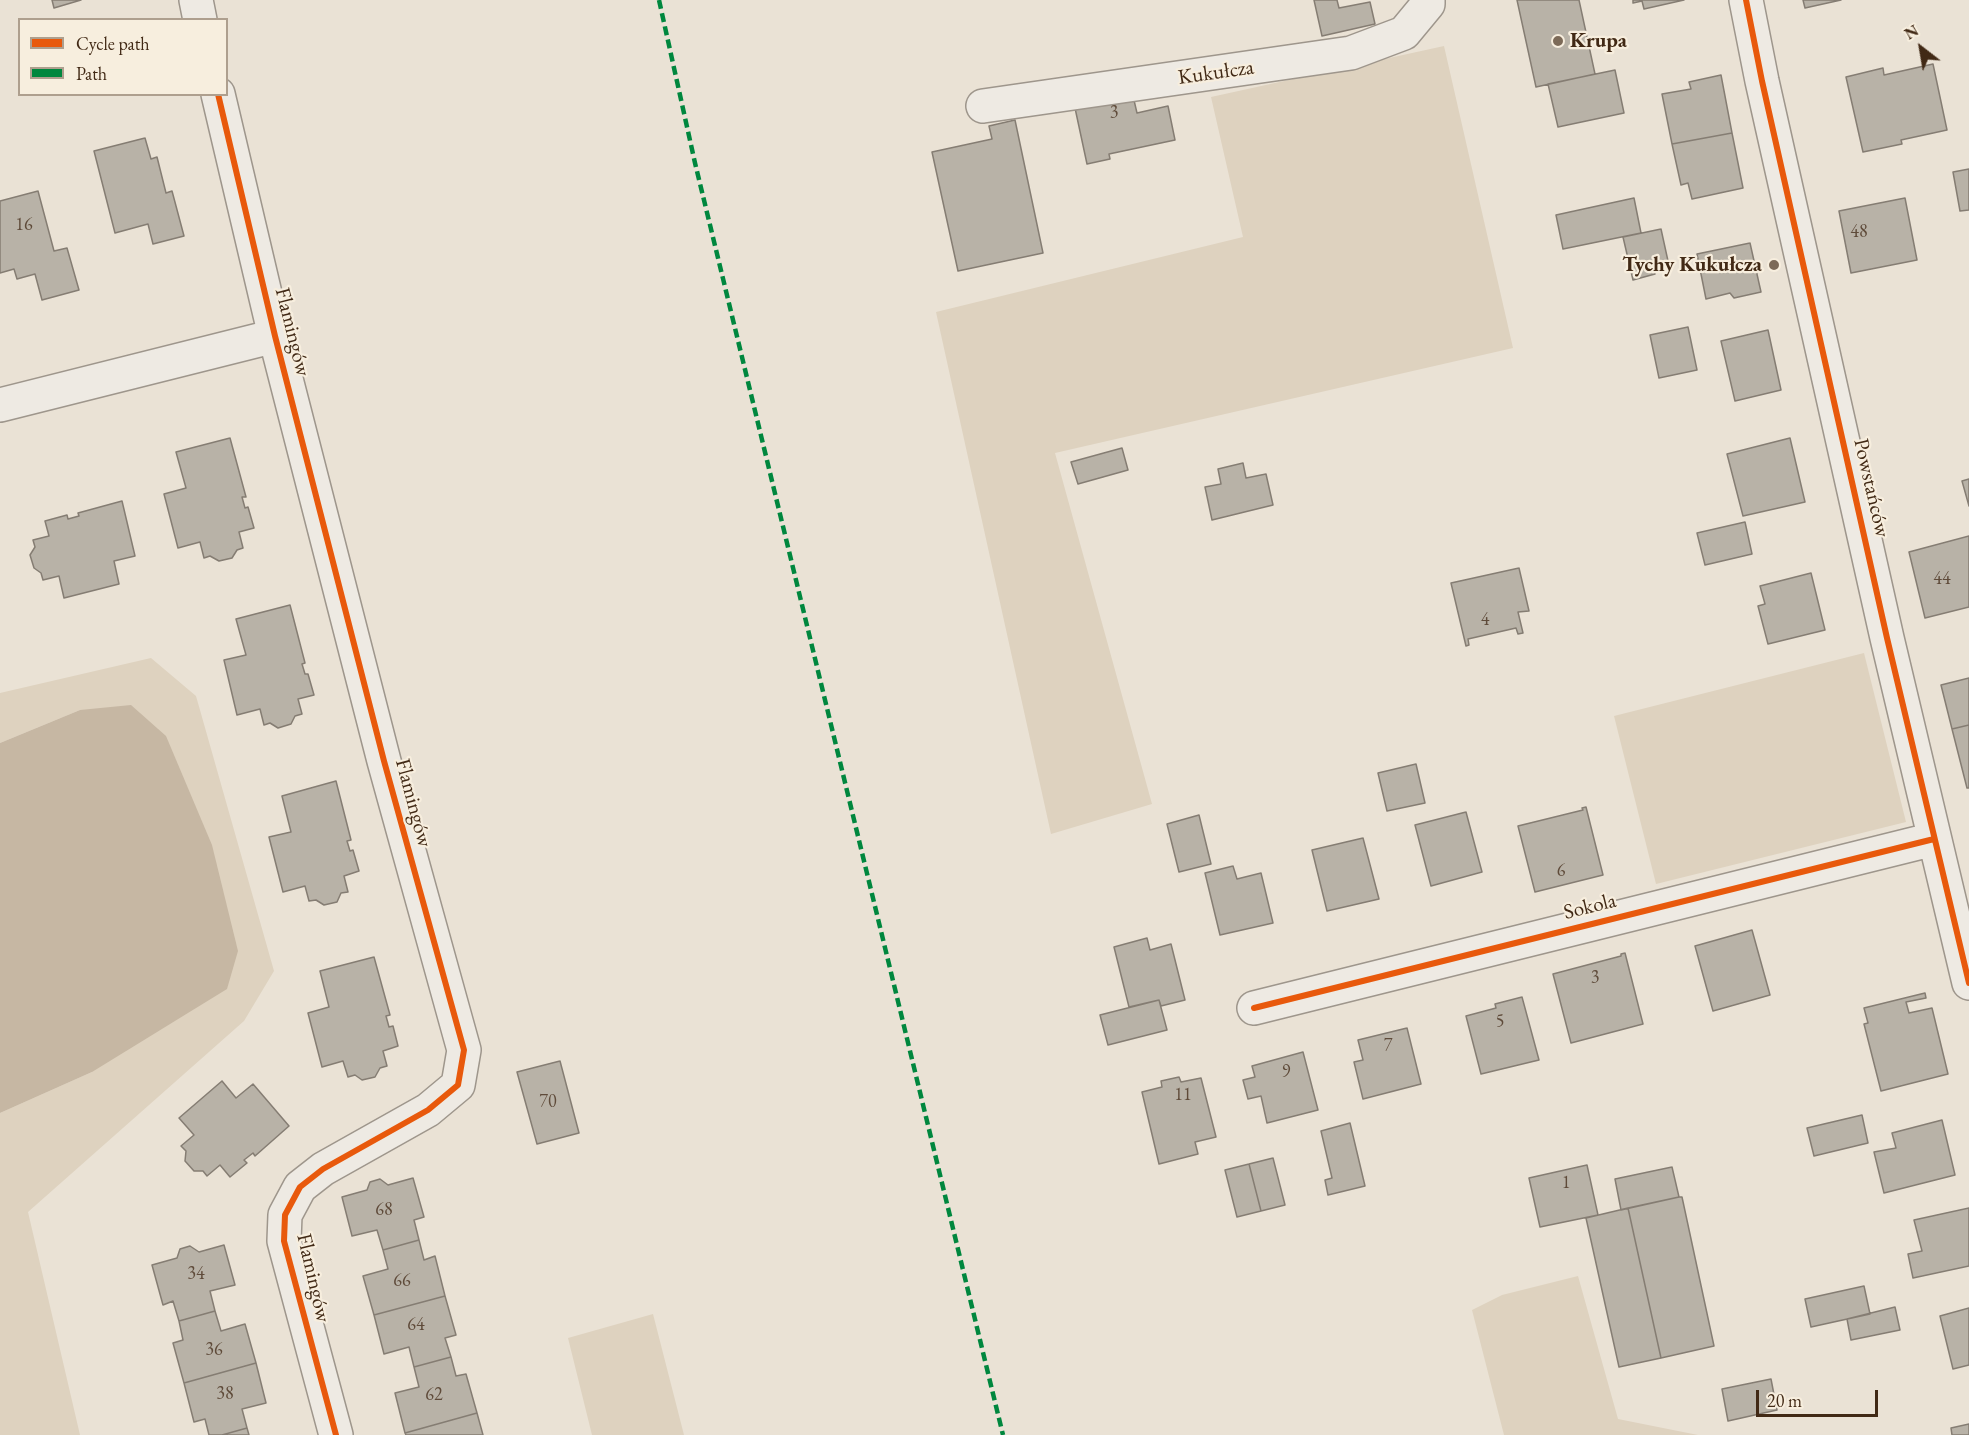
<!DOCTYPE html>
<html>
<head>
<meta charset="utf-8">
<style>
  body { margin:0 }
  #map { position:relative; width:1969px; height:1435px; overflow:hidden; background:#eae2d5; font-family:"EB Garamond",serif }
  canvas { display:block }
  .legend { position:absolute; left:18px; top:18px; width:210px; height:78px; box-sizing:border-box; background:#f7eede; border:2px solid #ae9f8e; margin:0; padding:8px 10px; list-style:none; font-size:18px; color:#412915 }
  .legend li { display:flex; align-items:center; gap:12px; height:30px }
  .legend b { width:30px; border:2px solid #ae9f8e }
  .north { position:absolute; left:1891px; top:18px; width:60px; height:60px; -webkit-text-stroke:4px #f7eede; paint-order:stroke; rotate:329deg; font-size:16px; font-weight:700; line-height:24px; text-align:center; color:#412915 }
  .north::after { content:''; display:block; margin:auto; width:21px; height:27px; background:#412915; clip-path:polygon(50% 0,100% 100%,50% 72%,0 100%) }
  .scale { position:absolute; left:1756px; top:1390px; width:122px; height:27px; box-sizing:border-box; border:3px solid #412915; border-top:0; padding-left:8px; font-size:18px; line-height:21px; white-space:nowrap; color:#412915; -webkit-text-stroke:4px #f7eede; paint-order:stroke }
</style>
</head>
<body>
<div id="map">
<canvas width="1969" height="1435"></canvas>
<ul class="legend">
<li><b style="height:8px;background:#e8590c"></b>Cycle path</li>
<li><b style="height:8px;background:#00873e"></b>Path</li>
</ul>
<div class="north">N</div>
<div class="scale">20 m</div>
</div>
<script>
const ctx = document.querySelector('canvas').getContext('2d');
ctx.lineJoin = 'round';
function fillPath(path, color) { ctx.fillStyle = color; ctx.fill(path, 'evenodd'); }
const poly = rows => new Path2D(rows.map(r => 'M' + r).join(''));
function strokePath(path, color, width, dash) { ctx.strokeStyle = color; ctx.lineWidth = width; ctx.lineCap = dash ? 'butt' : 'round'; ctx.setLineDash(dash || []); ctx.stroke(path); }
function drawText(font, color, halo, rows, align = 'center') {
  ctx.font = font + ' "EB Garamond",serif'; ctx.lineWidth = 4.5; ctx.setLineDash([]); ctx.textBaseline = 'middle'; ctx.strokeStyle = halo; ctx.fillStyle = color; for (const [text, x, y, turn = 0] of rows) {
    ctx.save(); ctx.translate(x, y); ctx.rotate((+turn || 0) * Math.PI / 180); ctx.textAlign = isNaN(turn) ? turn : align; if (halo) ctx.strokeText(text, 0, 0); ctx.fillText(text, 0, 0); ctx.restore();
  }
}
const green = poly([
  [1444,46,1513,348,1055,453,1152,804,1051,834,936,312,1243,237,1211,97],
  [1864,653,1906,822,1656,884,1614,716],
  [151,658,196,696,274,971,244,1021,28,1212,80,1435,0,1435,0,1113,92,1072,80,710,0,743,0,693],
  [1578,1276,1618,1419,1698,1435,1504,1435,1472,1310,1502,1295],
  [653,1314,684,1435,592,1435,568,1338]
]);
const water = poly([
  [131,705,166,736,212,845,238,951,227,989,92,1072,0,1113,0,743,80,710]
]);
const building = poly([
  [52,0,81,0,54,8,52,0],
  [1314,0,1337,0,1339,8,1370,2,1375,24,1322,36,1314,0],
  [1517,0,1579,0,1595,74,1536,87,1517,0],
  [1633,0,1684,0,1644,9,1642,1,1633,3,1633,0],
  [1803,0,1841,0,1805,8,1803,0],
  [1933,64,1947,130,1901,140,1902,144,1863,152,1846,77,1883,68,1884,75,1933,64],
  [1615,70,1624,113,1558,127,1548,84,1615,70],
  [1721,75,1732,133,1672,144,1662,94,1691,89,1689,82,1721,75],
  [1133,96,1137,113,1168,106,1175,140,1109,154,1110,159,1087,164,1075,108,1133,96],
  [1015,120,1043,253,958,271,932,152,992,139,989,126,1015,120],
  [1732,133,1743,188,1692,199,1688,183,1681,185,1672,144,1732,133],
  [145,138,151,159,157,157,166,193,172,191,184,236,153,244,148,224,115,233,94,151,145,138],
  [1969,169,1969,210,1960,211,1953,172,1969,169],
  [38,191,54,251,67,248,79,290,42,300,35,274,17,279,14,269,0,273,0,201,38,191],
  [1634,198,1641,233,1563,249,1556,215,1634,198],
  [1905,198,1917,260,1851,273,1839,211,1905,198],
  [1661,229,1668,261,1653,265,1655,274,1633,280,1623,237,1661,229],
  [1750,243,1761,292,1734,298,1730,293,1706,299,1697,254,1750,243],
  [1688,327,1697,370,1659,378,1650,335,1688,327],
  [1768,330,1781,390,1735,401,1721,341,1768,330],
  [230,438,246,497,242,497,245,508,248,507,254,528,239,532,243,548,237,550,232,558,219,561,210,556,204,558,200,542,178,548,164,494,186,488,176,452,230,438],
  [1790,438,1805,502,1743,516,1727,454,1790,438],
  [1122,448,1128,470,1078,484,1071,462,1122,448],
  [1243,463,1246,478,1266,474,1273,505,1212,520,1205,487,1221,484,1218,469,1243,463],
  [1969,479,1969,506,1962,481,1969,479],
  [122,501,135,556,114,561,119,584,64,598,59,576,43,580,41,573,34,568,30,555,35,547,33,540,49,536,45,521,67,515,68,519,79,516,78,513,122,501],
  [1745,522,1752,554,1705,565,1697,533,1745,522],
  [1969,536,1969,607,1925,618,1909,552,1969,536],
  [1519,568,1529,611,1518,612,1523,633,1518,634,1516,628,1468,639,1469,645,1466,646,1451,583,1519,568],
  [1811,573,1825,630,1768,644,1758,606,1765,604,1760,586,1811,573],
  [290,605,305,663,302,664,305,674,308,674,314,695,298,699,302,714,295,716,291,724,278,728,270,723,264,725,260,709,237,715,224,660,246,655,236,619,290,605],
  [1969,678,1969,725,1952,729,1941,685,1969,678],
  [1969,725,1969,788,1967,788,1952,729,1969,725],
  [1416,764,1425,803,1387,811,1378,773,1416,764],
  [336,781,351,840,347,841,350,851,353,850,359,871,344,876,348,892,341,893,337,902,324,905,316,900,309,901,305,886,283,892,269,837,291,832,282,796,336,781],
  [1586,807,1603,875,1535,892,1518,826,1583,810,1582,808,1586,807],
  [1466,812,1482,872,1431,886,1415,825,1466,812],
  [1199,815,1211,864,1179,872,1167,824,1199,815],
  [1363,838,1379,899,1327,911,1312,850,1363,838],
  [1233,866,1237,879,1261,873,1273,923,1220,935,1205,873,1233,866],
  [1752,930,1770,995,1713,1011,1695,946,1752,930],
  [1147,938,1150,950,1171,944,1185,1000,1161,1006,1159,1000,1129,1007,1114,947,1147,938],
  [1625,953,1643,1024,1571,1043,1553,974,1621,956,1621,954,1625,953],
  [374,957,390,1015,386,1016,389,1027,393,1026,398,1046,383,1051,387,1066,380,1068,375,1077,362,1080,355,1075,348,1077,343,1061,322,1067,308,1013,329,1007,320,971,374,957],
  [1925,993,1926,998,1906,1002,1909,1013,1932,1008,1948,1074,1881,1091,1864,1024,1868,1023,1864,1008,1925,993],
  [1522,997,1539,1060,1481,1074,1466,1016,1496,1008,1495,1004,1522,997],
  [1159,1000,1167,1030,1108,1045,1100,1015,1159,1000],
  [1407,1028,1421,1084,1363,1099,1354,1062,1363,1060,1358,1040,1407,1028],
  [1303,1052,1318,1110,1267,1123,1261,1096,1248,1099,1243,1080,1255,1077,1252,1066,1303,1052],
  [560,1061,579,1133,537,1144,517,1072,560,1061],
  [1179,1077,1181,1082,1201,1078,1216,1137,1195,1142,1198,1154,1159,1164,1142,1092,1162,1087,1161,1081,1179,1077],
  [222,1081,236,1098,253,1084,289,1126,255,1156,253,1153,244,1160,247,1163,230,1177,220,1165,207,1176,203,1171,194,1171,185,1161,186,1151,181,1146,194,1135,179,1118,222,1081],
  [1862,1115,1868,1143,1814,1156,1807,1128,1862,1115],
  [1942,1120,1955,1175,1884,1193,1874,1152,1896,1148,1892,1133,1942,1120],
  [1350,1123,1365,1186,1328,1195,1325,1180,1332,1178,1321,1131,1350,1123],
  [1273,1158,1285,1205,1261,1211,1249,1164,1273,1158],
  [1249,1164,1261,1211,1237,1217,1225,1170,1249,1164],
  [1587,1165,1598,1215,1540,1227,1529,1178,1587,1165],
  [1672,1167,1679,1197,1621,1210,1615,1179,1672,1167],
  [413,1178,424,1217,414,1220,419,1240,383,1250,377,1230,352,1236,342,1197,367,1190,370,1182,380,1179,388,1185,413,1178],
  [1679,1197,1682,1197,1714,1346,1661,1358,1628,1208,1679,1197],
  [1628,1208,1661,1358,1619,1367,1586,1218,1628,1208],
  [1969,1208,1969,1266,1913,1278,1908,1254,1922,1251,1914,1220,1969,1208],
  [419,1240,424,1260,435,1256,445,1296,374,1315,363,1276,388,1269,383,1250,419,1240],
  [224,1245,235,1285,210,1291,215,1311,179,1321,173,1301,163,1305,152,1265,177,1258,180,1249,190,1246,199,1252,224,1245],
  [1864,1286,1870,1314,1811,1327,1805,1299,1864,1286],
  [445,1296,456,1335,445,1338,451,1357,414,1367,409,1347,384,1354,374,1315,445,1296],
  [1895,1307,1900,1330,1851,1340,1847,1319,1895,1307],
  [1969,1308,1969,1365,1953,1369,1940,1316,1969,1308],
  [215,1311,221,1331,245,1324,256,1363,184,1383,173,1343,183,1340,179,1321,215,1311],
  [451,1357,456,1376,466,1374,477,1413,405,1433,395,1393,419,1387,414,1367,451,1357],
  [256,1363,266,1403,242,1409,247,1428,222,1435,209,1435,205,1419,194,1422,184,1383,256,1363],
  [1771,1379,1777,1410,1728,1421,1722,1389,1771,1379],
  [477,1413,483,1435,406,1435,405,1433,477,1413],
  [1969,1424,1969,1435,1952,1435,1951,1428,1969,1424],
  [247,1428,249,1435,222,1435,247,1428]
]);
const minor = poly([
  [196,0,200,20],
  [1746,0,1762,81,1887,638,1969,983],
  [218,94,275,336,384,761,464,1050,458,1085,428,1110,323,1169,300,1187,285,1215,284,1241,336,1435],
  [983,106,1351,53,1404,33,1428,4,1428,0],
  [0,405,275,336],
  [1254,1008,1934,839]
]);
const quiet = poly([
  [659,0,695,163,1003,1435]
]);
const cycleway = poly([
  [1746,0,1762,81,1887,638,1969,983],
  [218,94,275,336,384,761,464,1050,458,1085,428,1110,323,1169,300,1187,285,1215,284,1241,336,1435],
  [1254,1008,1934,839]
]);
const markers = [
  [1558,41,6,"#7c6a58"],
  [1774,265,6,"#7c6a58"]
];
const numberNames = [
  ["3",1114,113],
  ["16",24,225],
  ["48",1859,232],
  ["44",1942,579],
  ["4",1485,620],
  ["6",1561,871],
  ["3",1595,978],
  ["5",1500,1022],
  ["7",1388,1046],
  ["9",1286,1072],
  ["11",1183,1095],
  ["70",548,1102],
  ["1",1566,1183],
  ["68",384,1210],
  ["34",196,1274],
  ["66",402,1281],
  ["64",416,1325],
  ["36",214,1350],
  ["38",225,1394],
  ["62",434,1395]
];
const poiNames = [
  ["Krupa",1570,41],
  ["Tychy Kukułcza",1762,265,"right"]
];
const streetNames = [
  ["Kukułcza",1216,73,-8],
  ["Flamingów",292,332,76],
  ["Powstańców",1871,488,77],
  ["Flamingów",413,803,75],
  ["Sokola",1590,907,-14],
  ["Flamingów",313,1278,77]
];
fillPath(green, '#ded2bf');
fillPath(water, '#c6b7a3');
fillPath(building, '#b8b2a7');
strokePath(building, '#857d73', 1.5);
strokePath(minor, '#9e968c', 36);
strokePath(minor, '#eeeae3', 33);
strokePath(quiet, '#00873e', 4.5, [9, 4.5]);
strokePath(cycleway, '#e8590c', 6);
for (const [x, y, r, color] of markers) { const dot = new Path2D(); dot.arc(x, y, r, 0, 2 * Math.PI); ctx.fillStyle = color; ctx.fill(dot); strokePath(dot, '#f7eede', 2); }
drawText('18px', '#5f4b3a', null, numberNames);
drawText('bold 21px', '#412915', '#f7eede', poiNames, 'left');
drawText('21px', '#412915', '#f7eede', streetNames);
</script>
</body>
</html>
